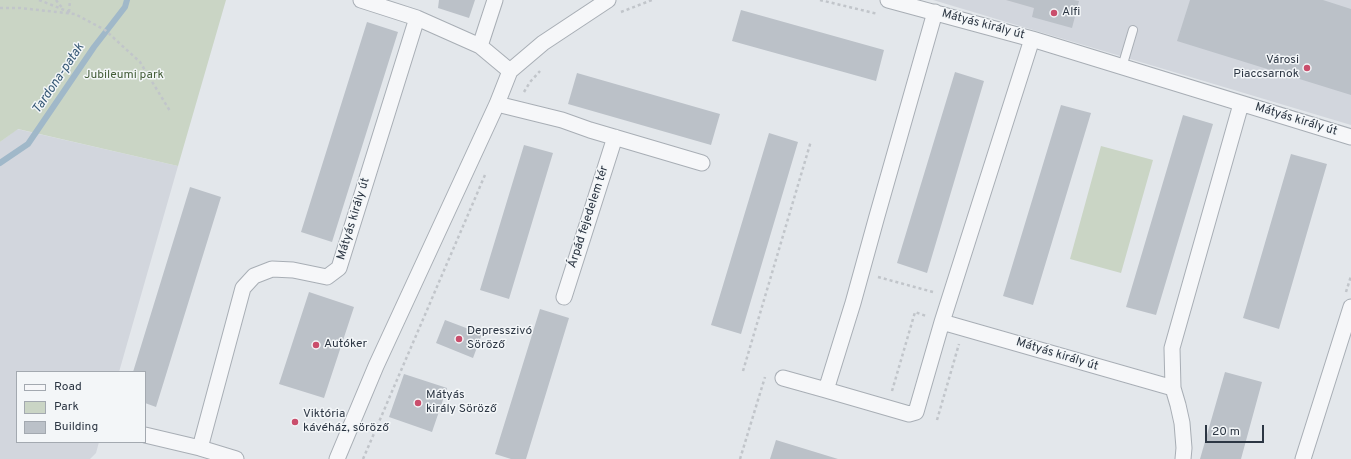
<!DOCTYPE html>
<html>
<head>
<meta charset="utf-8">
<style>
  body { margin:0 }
  #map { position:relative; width:1351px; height:459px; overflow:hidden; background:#e3e7eb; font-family:Overpass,sans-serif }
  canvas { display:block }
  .legend { position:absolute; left:16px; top:371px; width:130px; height:72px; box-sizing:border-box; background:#f3f6f8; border:1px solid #a3a9b0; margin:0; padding:5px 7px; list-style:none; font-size:12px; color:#2c3643 }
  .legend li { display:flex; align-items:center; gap:8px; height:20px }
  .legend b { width:20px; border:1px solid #a3a9b0 }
  .scale { position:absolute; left:1205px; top:425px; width:59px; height:18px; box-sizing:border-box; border:2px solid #2c3643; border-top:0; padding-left:5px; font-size:12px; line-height:14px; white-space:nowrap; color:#2c3643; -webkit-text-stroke:3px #f3f6f8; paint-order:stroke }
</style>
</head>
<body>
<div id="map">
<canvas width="1351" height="459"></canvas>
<ul class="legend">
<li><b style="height:5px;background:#f6f7f9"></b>Road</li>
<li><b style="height:11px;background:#cad5c5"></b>Park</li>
<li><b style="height:11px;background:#bbc1c8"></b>Building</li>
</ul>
<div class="scale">20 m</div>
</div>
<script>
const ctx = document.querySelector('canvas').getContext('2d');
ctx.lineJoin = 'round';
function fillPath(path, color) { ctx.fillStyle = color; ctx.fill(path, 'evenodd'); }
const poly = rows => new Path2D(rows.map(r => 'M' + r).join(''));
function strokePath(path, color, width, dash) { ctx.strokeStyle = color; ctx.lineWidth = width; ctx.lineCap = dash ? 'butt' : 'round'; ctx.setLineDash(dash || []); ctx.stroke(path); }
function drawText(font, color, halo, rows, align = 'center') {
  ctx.font = font + ' Overpass,sans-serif'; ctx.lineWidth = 3; ctx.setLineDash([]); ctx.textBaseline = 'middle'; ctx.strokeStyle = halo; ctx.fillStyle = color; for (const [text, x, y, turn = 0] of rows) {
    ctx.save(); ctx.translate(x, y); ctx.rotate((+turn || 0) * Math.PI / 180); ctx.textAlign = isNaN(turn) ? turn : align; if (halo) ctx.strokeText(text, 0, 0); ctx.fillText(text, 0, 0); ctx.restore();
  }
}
const built = poly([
  [933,0,1351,0,1351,125],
  [17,129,178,166,119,372,17,372,17,442,99,442,96,453,90,459,0,459,0,142]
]);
const green = poly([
  [0,0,226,0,178,166,18,129,0,142],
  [1101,146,1153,160,1121,273,1070,259]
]);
const stream = poly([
  [0,163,28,144,94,47,125,7,127,0]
]);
const building = poly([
  [439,0,475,0,469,18,438,8],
  [1006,0,1074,0,1079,1,1072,28,1032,17,1034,8],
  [1190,0,1323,0,1351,9,1351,95,1177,41],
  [741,10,884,50,876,81,732,41],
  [367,22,398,32,332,242,301,232],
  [955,72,984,81,927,273,897,263],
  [577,73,720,114,711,145,568,104],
  [1061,105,1091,113,1033,305,1003,296],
  [1183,115,1213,124,1156,315,1126,307],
  [769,133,798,142,741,334,711,325],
  [524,145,553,153,509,299,480,290],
  [1291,154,1327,164,1279,329,1243,318],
  [190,187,221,197,156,407,145,403,145,372,133,372],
  [309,292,354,307,324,398,279,384],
  [540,309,569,318,526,459,511,459,495,454],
  [445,320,482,334,473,358,436,343],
  [1225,372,1262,382,1241,459,1200,459],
  [404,374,447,388,432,432,389,417],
  [776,440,838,459,770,459]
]);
const path = poly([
  [39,0,72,13],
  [56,0,63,9],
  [820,0,878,14],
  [0,8,20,8,75,14,105,30,140,62,170,111],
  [69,12,70,0],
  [621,12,652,0],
  [524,92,530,82,540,71],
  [878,277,933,292],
  [1346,292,1351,276],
  [743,371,811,141],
  [892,391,915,312,926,316],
  [937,420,959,344],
  [363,459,485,175],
  [740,459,765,377]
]);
const service = poly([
  [1122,67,1133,30]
]);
const minor = poly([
  [361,0,417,18,480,46,510,71],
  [888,0,1032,39,1351,137],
  [935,12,877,216,853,303,826,390,909,414,916,412,942,322],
  [1032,39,942,322,1173,388],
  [480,46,495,0],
  [497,104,562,120,590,130,702,163],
  [564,297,615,137],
  [783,378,826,390],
  [145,435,200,448,236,459],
  [200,448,243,288,254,276,272,269,293,270,327,277,339,268,417,18],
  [337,459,376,366,497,104,510,71,543,43,608,0],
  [1183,459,1184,448,1182,423,1178,405,1173,388,1172,348,1241,104],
  [1303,459,1351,307]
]);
const markers = [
  [1054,13,4,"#ca4e6c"],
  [1307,68,4,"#ca4e6c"],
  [459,339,4,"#ca4e6c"],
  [316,345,4,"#ca4e6c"],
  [418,403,4,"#ca4e6c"],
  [295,422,4,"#ca4e6c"]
];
const poiNames = [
  ["Alfi",1062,13],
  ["Városi",1299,61,"right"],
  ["Piaccsarnok",1299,75,"right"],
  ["Depresszivó",467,332],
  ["Söröző",467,346],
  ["Autóker",324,345],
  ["Mátyás",426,396],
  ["király Söröző",426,410],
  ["Viktória",303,415],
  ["kávéház, söröző",303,429]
];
const streetNames = [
  ["Mátyás király út",983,25,15],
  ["Mátyás király út",1296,120,17],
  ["Árpád fejedelem tér",589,217,-72],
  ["Mátyás király út",354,219,-73],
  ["Mátyás király út",1057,355,17]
];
const parkNames = [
  ["Jubileumi park",124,76]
];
const waterNames = [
  ["Tardona-patak",59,79,-56]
];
fillPath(built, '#d2d6dd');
fillPath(green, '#cad5c5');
strokePath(stream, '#a0b8c9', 6);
fillPath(building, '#bbc1c8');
strokePath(service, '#a8aeb5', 10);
strokePath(minor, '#a8aeb5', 17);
strokePath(path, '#c1c5ca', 2.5, [3, 3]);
strokePath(service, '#f6f7f9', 8);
strokePath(minor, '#f6f7f9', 15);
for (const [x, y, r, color] of markers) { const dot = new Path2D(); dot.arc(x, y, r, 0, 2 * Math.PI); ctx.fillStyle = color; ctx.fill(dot); strokePath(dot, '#f3f6f8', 1.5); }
drawText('12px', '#2c3643', '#f3f6f8', poiNames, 'left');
drawText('12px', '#2c3643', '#f3f6f8', streetNames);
drawText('12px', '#445e39', '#f3f6f8', parkNames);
drawText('italic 13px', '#375976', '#f3f6f8', waterNames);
</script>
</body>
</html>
